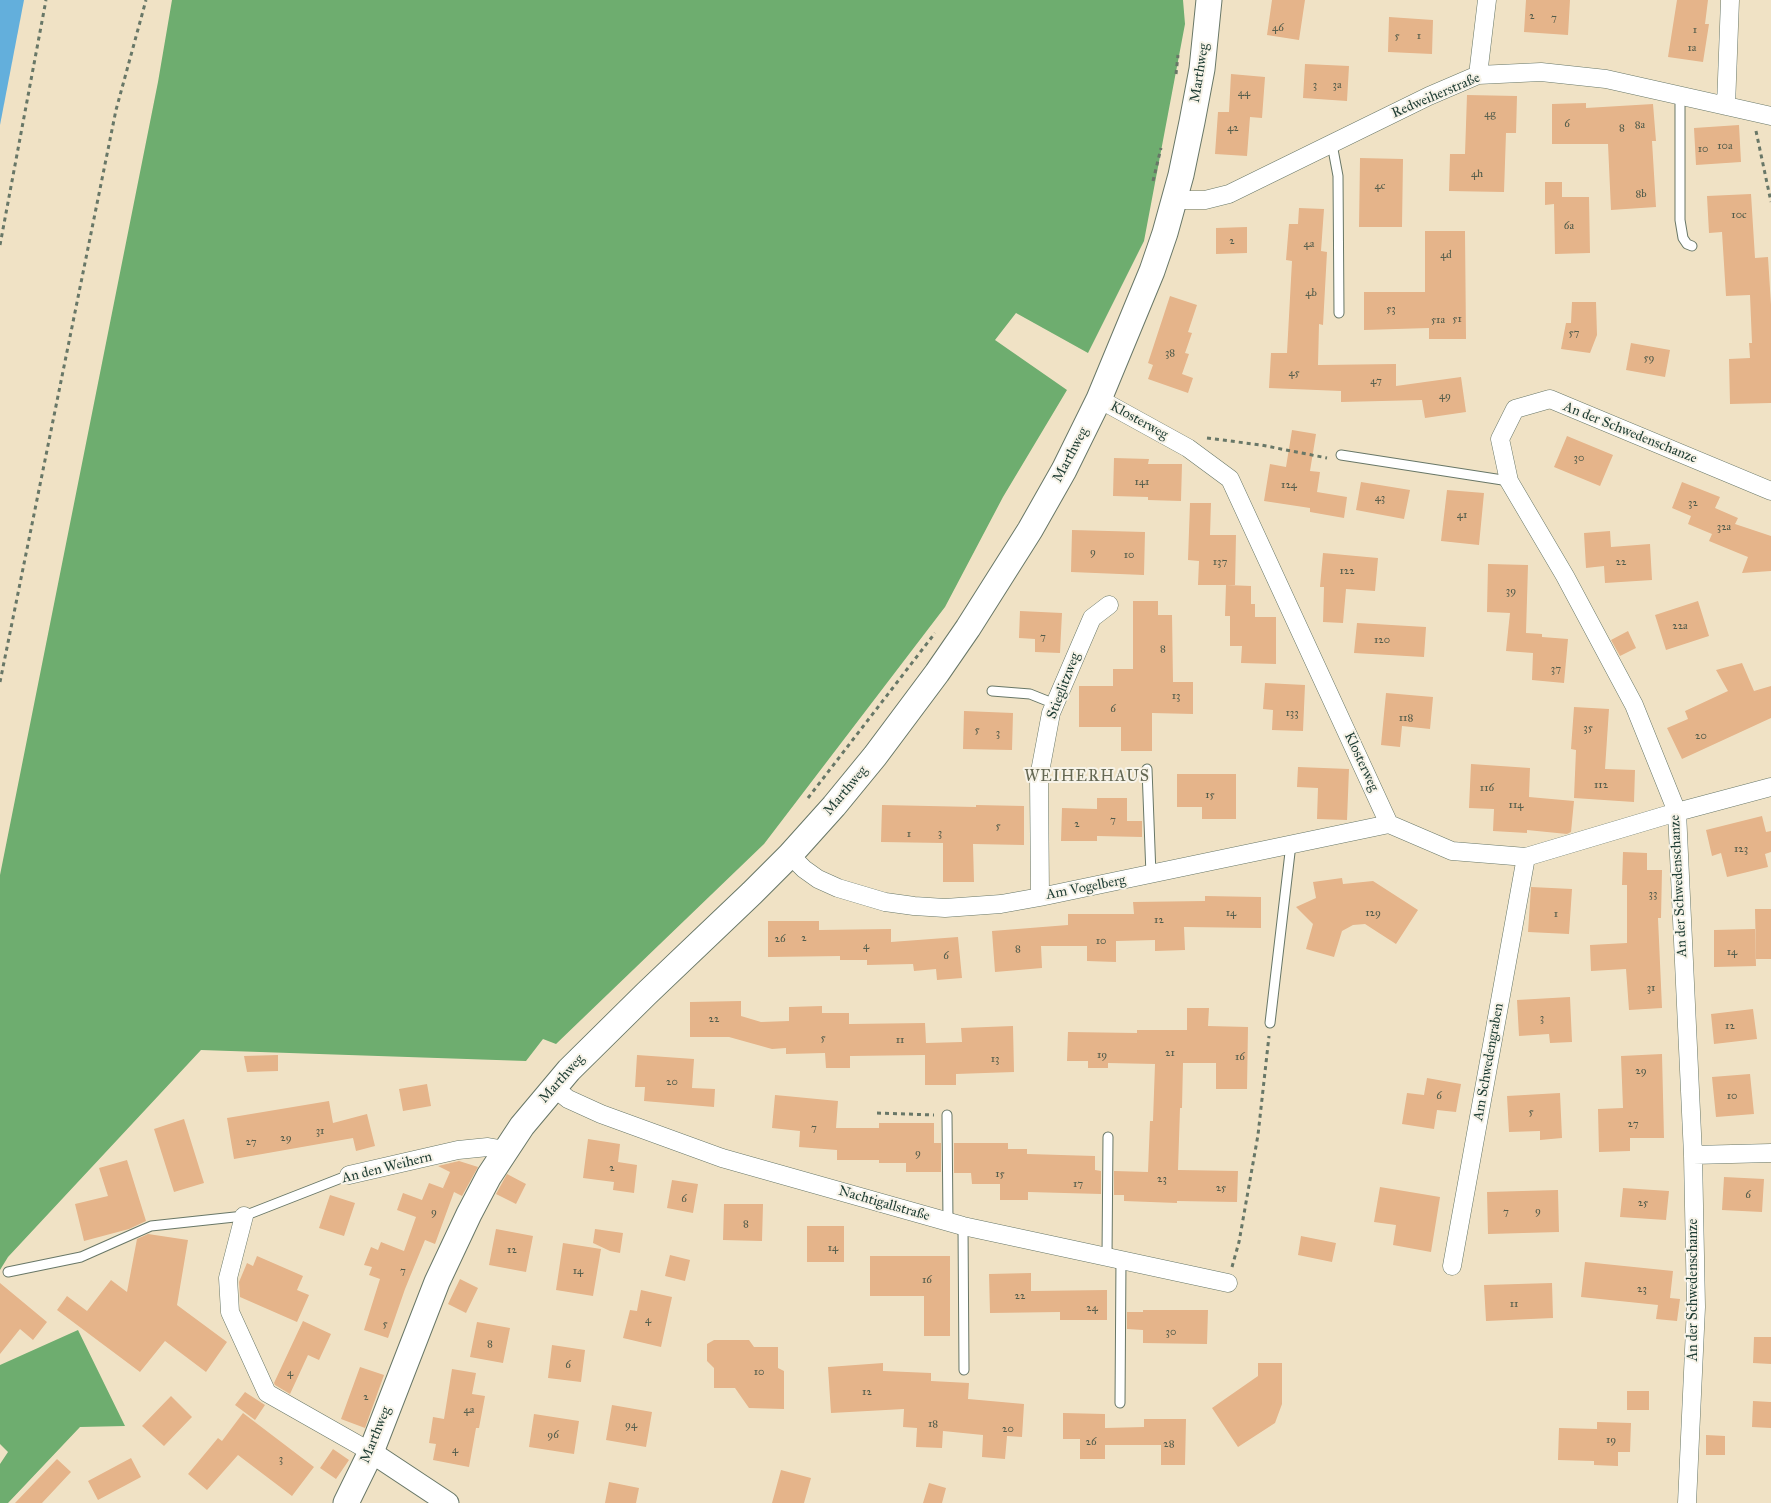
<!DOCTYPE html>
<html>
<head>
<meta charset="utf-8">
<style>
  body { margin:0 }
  canvas { display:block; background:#f0e2c5 }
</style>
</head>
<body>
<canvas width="1771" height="1503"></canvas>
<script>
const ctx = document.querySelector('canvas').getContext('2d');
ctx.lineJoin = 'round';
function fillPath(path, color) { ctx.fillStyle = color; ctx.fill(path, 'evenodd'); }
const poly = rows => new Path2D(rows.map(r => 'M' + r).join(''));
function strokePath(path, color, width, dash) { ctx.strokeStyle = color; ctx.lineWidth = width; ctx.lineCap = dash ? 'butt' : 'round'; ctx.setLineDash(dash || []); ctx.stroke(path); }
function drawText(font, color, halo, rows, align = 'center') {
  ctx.font = font + ' "IM FELL Great Primer",serif'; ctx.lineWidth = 4; ctx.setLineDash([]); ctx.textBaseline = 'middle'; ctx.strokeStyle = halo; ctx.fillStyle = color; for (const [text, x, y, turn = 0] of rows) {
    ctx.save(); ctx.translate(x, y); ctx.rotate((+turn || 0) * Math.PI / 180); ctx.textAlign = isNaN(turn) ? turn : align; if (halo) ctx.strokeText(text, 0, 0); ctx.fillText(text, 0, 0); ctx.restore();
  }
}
const forest = poly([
  [172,0,1183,0,1185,24,1144,241,1088,353,1016,313,995,340,1067,390,1003,497,945,607,764,844,556,1044,543,1039,526,1061,201,1050,8,1257,0,1270,0,875,158,82],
  [78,1330,125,1426,80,1427,8,1503,0,1503,0,1464,8,1452,0,1444,0,1365]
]);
const water = poly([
  [0,0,24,0,0,125]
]);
const building = poly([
  [1272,0,1305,0,1299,40,1267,35],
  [1526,0,1570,0,1568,35,1524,32],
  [1677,0,1708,0,1705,24,1709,24,1703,62,1668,57],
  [1389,17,1433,20,1432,54,1388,52],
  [1305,64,1349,66,1347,101,1303,98],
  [1231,74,1265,77,1262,118,1250,117,1247,156,1215,154,1218,112,1229,112],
  [1467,95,1517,96,1516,133,1506,133,1504,192,1449,191,1450,154,1465,154],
  [1586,103,1586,108,1653,104,1656,141,1652,141,1656,207,1611,210,1608,144,1552,144,1552,104],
  [1739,125,1741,162,1696,165,1694,128],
  [1360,158,1403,159,1402,227,1359,227],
  [1545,182,1562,182,1562,197,1589,197,1590,253,1555,254,1554,204,1545,205],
  [1751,194,1755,258,1768,257,1771,305,1771,403,1730,404,1729,359,1750,358,1749,343,1752,343,1750,295,1726,296,1722,232,1709,233,1707,196],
  [1299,208,1324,209,1321,251,1327,252,1323,325,1319,324,1318,365,1396,364,1396,386,1461,377,1466,412,1425,418,1422,400,1341,402,1341,391,1269,388,1271,353,1287,353,1292,261,1286,260,1289,224,1298,224],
  [1247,227,1247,253,1216,254,1216,228],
  [1425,231,1465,231,1466,339,1429,339,1429,328,1364,330,1364,292,1425,292],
  [1170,296,1197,305,1188,332,1192,333,1185,353,1189,354,1182,374,1193,378,1188,393,1148,379,1153,365,1148,363],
  [1572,302,1596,302,1597,335,1590,353,1561,349,1566,323,1571,323],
  [1631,343,1670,350,1665,377,1626,370],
  [1292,430,1316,434,1310,471,1320,472,1317,492,1347,497,1344,518,1310,512,1310,508,1264,501,1270,464,1286,467],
  [1567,436,1613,455,1600,486,1554,467],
  [1114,458,1149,459,1148,464,1182,464,1181,501,1148,500,1148,497,1113,496],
  [1361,482,1410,490,1404,519,1356,510],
  [1682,482,1720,497,1715,508,1738,518,1735,524,1771,536,1771,571,1742,573,1748,557,1709,541,1712,534,1688,524,1691,516,1672,508],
  [1447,490,1484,493,1479,545,1441,541],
  [1190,503,1211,503,1210,535,1236,535,1235,585,1198,585,1199,561,1188,560],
  [1072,530,1145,532,1144,575,1071,572],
  [1610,531,1611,547,1650,544,1652,580,1605,583,1604,566,1586,568,1584,533],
  [1323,553,1378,558,1375,591,1346,589,1343,623,1323,622,1324,587,1320,587],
  [1488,564,1528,565,1526,633,1542,634,1542,637,1568,639,1564,683,1532,680,1533,653,1506,651,1510,613,1487,612],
  [1226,585,1251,586,1251,604,1255,604,1255,617,1276,617,1276,664,1241,663,1242,646,1230,646,1230,616,1225,616],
  [1133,601,1158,601,1158,615,1172,615,1173,682,1193,682,1193,714,1152,713,1152,751,1121,751,1121,727,1079,727,1079,686,1113,686,1113,669,1133,669],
  [1698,601,1709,636,1666,650,1655,615],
  [1020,611,1062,613,1060,653,1035,652,1035,639,1019,638],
  [1357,623,1426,627,1424,657,1354,653],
  [1628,631,1636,648,1620,656,1611,640],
  [1742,663,1754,691,1771,686,1771,718,1682,759,1667,728,1688,719,1685,711,1728,691,1716,670],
  [1265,683,1305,685,1303,731,1272,730,1273,710,1263,709],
  [1386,693,1433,697,1430,729,1402,726,1400,747,1381,745],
  [1574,707,1609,709,1605,769,1635,770,1634,802,1574,798,1576,750,1571,749],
  [964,711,1013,713,1012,750,963,749],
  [1471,764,1530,768,1529,797,1574,801,1571,832,1567,834,1527,830,1527,833,1493,831,1494,809,1469,808],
  [1298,767,1349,769,1347,820,1317,819,1318,788,1297,787],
  [1177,774,1236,774,1236,819,1202,819,1202,807,1177,807],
  [1097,798,1127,798,1127,821,1142,821,1142,837,1097,836,1097,841,1061,841,1062,808,1097,809],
  [882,805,976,807,976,805,1024,806,1024,845,973,844,974,882,943,882,943,843,881,842],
  [1762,816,1766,832,1771,831,1771,852,1765,854,1768,867,1727,877,1721,853,1712,856,1706,830],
  [1623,852,1647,853,1647,870,1662,870,1661,918,1658,918,1662,1008,1629,1010,1626,969,1591,971,1590,945,1627,943,1627,885,1622,885],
  [1342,878,1343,884,1373,881,1418,910,1396,944,1365,924,1353,925,1342,931,1334,957,1306,949,1313,924,1296,907,1316,898,1313,882],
  [1531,887,1572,889,1569,934,1528,932],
  [1205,896,1261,897,1261,928,1184,927,1185,950,1155,951,1155,940,1116,941,1116,962,1087,961,1087,946,1041,946,1042,968,995,972,992,931,1068,925,1068,914,1134,914,1133,902,1205,901],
  [1755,909,1771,909,1771,959,1756,959],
  [768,921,819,921,819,930,891,929,891,942,958,937,962,978,937,980,936,969,914,971,913,964,867,965,867,960,840,960,840,956,768,957],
  [1755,929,1756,966,1714,967,1714,930],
  [1570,997,1572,1042,1550,1043,1549,1034,1519,1036,1517,1000],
  [741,1001,741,1016,761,1022,789,1021,789,1007,822,1006,822,1013,849,1013,849,1024,925,1023,926,1043,962,1042,961,1028,1013,1026,1014,1072,956,1074,956,1085,925,1085,925,1055,850,1056,850,1068,826,1068,825,1053,786,1054,786,1048,772,1049,729,1037,690,1037,690,1002],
  [1187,1008,1209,1008,1208,1026,1248,1027,1247,1089,1216,1089,1216,1063,1183,1063,1182,1108,1180,1108,1178,1170,1238,1171,1237,1202,1177,1201,1177,1203,1124,1201,1124,1195,1114,1195,1114,1171,1148,1172,1150,1121,1153,1121,1155,1064,1108,1063,1108,1068,1088,1068,1088,1061,1067,1061,1068,1032,1137,1033,1137,1030,1187,1030],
  [1753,1009,1757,1039,1714,1044,1711,1014],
  [1662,1054,1664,1138,1630,1138,1630,1151,1599,1152,1598,1109,1623,1108,1621,1056],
  [278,1055,278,1071,247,1072,244,1056],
  [637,1055,694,1059,692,1088,715,1089,714,1107,644,1101,645,1087,635,1087],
  [1750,1074,1754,1114,1716,1117,1712,1077],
  [1427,1078,1461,1084,1456,1112,1437,1110,1434,1129,1402,1124,1407,1093,1424,1095],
  [427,1084,431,1106,403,1111,399,1089],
  [1560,1093,1562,1138,1540,1140,1540,1131,1509,1132,1507,1096],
  [775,1095,838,1101,836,1128,879,1128,879,1123,934,1123,934,1143,941,1143,941,1172,906,1172,906,1163,879,1163,879,1160,837,1160,837,1150,799,1147,800,1131,772,1128],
  [329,1101,333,1123,367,1114,375,1146,356,1151,353,1138,234,1159,227,1118],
  [184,1119,204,1183,174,1192,154,1129],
  [588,1139,620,1144,618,1162,637,1165,634,1193,613,1190,614,1182,583,1178],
  [954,1143,1008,1143,1008,1149,1027,1149,1027,1154,1095,1156,1095,1170,1101,1171,1101,1194,1028,1192,1028,1200,1000,1200,1000,1184,972,1184,971,1173,954,1173],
  [127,1160,146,1221,129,1229,84,1241,75,1204,108,1196,99,1168],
  [459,1161,478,1167,462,1196,454,1192,435,1244,425,1240,405,1289,388,1338,364,1330,380,1279,369,1275,372,1267,364,1265,371,1247,378,1250,381,1242,404,1251,416,1217,397,1210,403,1193,422,1200,429,1183,448,1190,443,1188,450,1172,438,1166],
  [507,1174,526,1184,516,1204,496,1194],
  [1724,1177,1764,1179,1762,1212,1722,1210],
  [672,1180,698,1184,693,1213,667,1208],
  [1380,1187,1440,1197,1431,1252,1393,1245,1396,1225,1374,1222],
  [1623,1188,1669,1191,1666,1220,1620,1217],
  [1558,1190,1559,1232,1488,1234,1487,1192],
  [330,1195,355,1203,344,1236,319,1228],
  [724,1204,763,1204,762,1241,723,1240],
  [807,1226,844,1226,844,1262,807,1262],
  [496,1229,533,1236,526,1272,489,1265],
  [595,1229,623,1233,620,1253,610,1251,593,1243],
  [148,1234,188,1240,177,1305,227,1342,206,1372,165,1341,140,1372,57,1310,67,1296,87,1311,111,1280,127,1292,137,1239],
  [1301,1236,1336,1243,1332,1262,1298,1255],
  [563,1243,601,1249,593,1296,556,1290],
  [670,1255,690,1260,685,1281,665,1276],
  [257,1256,303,1276,297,1290,309,1295,297,1322,240,1297,239,1282,247,1263,253,1266],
  [870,1256,950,1256,950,1336,924,1336,924,1296,870,1296],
  [1585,1262,1673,1271,1670,1298,1680,1299,1677,1321,1656,1319,1658,1305,1581,1297],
  [1031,1273,1031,1291,1107,1290,1107,1320,1060,1320,1060,1312,990,1313,989,1274],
  [460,1279,478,1288,466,1313,448,1304],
  [0,1283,47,1322,33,1340,20,1329,0,1354],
  [1552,1283,1553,1318,1486,1321,1484,1285],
  [641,1290,672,1297,661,1347,623,1338,630,1310,637,1311],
  [1143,1310,1208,1310,1207,1344,1143,1343,1143,1330,1127,1329,1127,1312,1143,1312],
  [303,1321,331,1334,319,1360,308,1355,290,1394,275,1385,274,1383],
  [477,1322,510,1328,503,1363,470,1357],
  [1754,1337,1771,1337,1771,1364,1753,1363],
  [714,1340,749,1340,754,1347,778,1347,778,1368,784,1371,784,1409,749,1408,735,1388,714,1388,714,1368,707,1361,707,1344],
  [552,1345,585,1350,581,1382,548,1378],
  [883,1363,883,1371,931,1373,931,1381,969,1383,968,1399,1024,1404,1022,1437,1007,1436,1005,1459,982,1457,983,1435,943,1431,942,1448,916,1447,917,1428,903,1427,904,1409,831,1413,828,1367],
  [1258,1363,1282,1363,1282,1404,1275,1423,1238,1447,1212,1408,1258,1376],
  [360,1367,384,1375,365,1428,341,1419],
  [452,1369,476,1373,472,1394,485,1396,479,1428,476,1428,469,1467,433,1460,436,1444,429,1443,433,1417,444,1419],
  [1627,1391,1649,1391,1649,1410,1627,1410],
  [245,1392,265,1405,255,1420,235,1405],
  [171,1396,192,1417,164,1446,142,1426],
  [1753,1401,1771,1402,1771,1428,1752,1427],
  [612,1405,652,1412,646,1447,606,1440],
  [243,1413,314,1467,292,1496,238,1455,207,1490,188,1474,218,1438,222,1441],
  [1063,1413,1105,1414,1105,1428,1144,1427,1144,1419,1186,1419,1185,1465,1161,1465,1161,1445,1105,1445,1105,1459,1080,1459,1080,1439,1063,1439],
  [534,1414,579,1421,574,1454,529,1447],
  [1597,1422,1631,1423,1630,1452,1618,1452,1618,1466,1594,1465,1594,1461,1558,1460,1559,1428,1597,1429],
  [1706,1435,1725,1436,1725,1455,1706,1455],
  [333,1449,349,1460,336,1479,320,1468],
  [131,1458,141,1477,98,1500,88,1481],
  [57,1459,71,1472,42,1503,15,1503],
  [781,1470,811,1478,804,1503,772,1503],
  [609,1482,639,1488,636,1503,605,1503],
  [929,1483,946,1488,942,1503,923,1503]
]);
const path = poly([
  [1176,74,1178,55],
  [1756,131,1771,202],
  [1153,181,1161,148],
  [0,245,46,0],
  [1207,438,1261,445,1327,458],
  [0,682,116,110,146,0],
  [808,798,935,633],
  [877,1113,934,1115],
  [1232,1267,1239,1242,1258,1135,1269,1036]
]);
const service = poly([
  [1680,95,1680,220,1683,238,1687,244,1692,246],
  [1332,144,1338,176,1339,313],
  [1341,455,1509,481],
  [992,691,1030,694,1055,704],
  [1147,769,1151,875],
  [1270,1023,1291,844],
  [947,1115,948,1222],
  [963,1226,964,1370],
  [1107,1256,1108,1137],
  [8,1272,81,1257,151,1226,244,1216,349,1175],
  [1120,1403,1121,1259]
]);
const minor = poly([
  [1478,75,1487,0],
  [1726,106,1730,0],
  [1174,200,1205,200,1229,194,1429,96,1478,75,1541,72,1606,79,1771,116],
  [1099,399,1188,448,1230,479,1389,824,1452,851,1526,857,1677,812,1771,787],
  [790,855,804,869,818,879,838,888,885,902,914,906,945,908,1001,904,1040,897,1389,824],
  [1040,897,1039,777,1051,713,1092,618,1109,605],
  [553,1087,568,1099,601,1114,722,1158,963,1226,1228,1283],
  [1693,1155,1771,1153],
  [349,1175,458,1150,488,1147,505,1150],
  [244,1216,228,1278,230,1312,267,1393,371,1452],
  [1452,1266,1526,857],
  [1687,1503,1696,1307,1693,1155,1677,812,1634,705,1565,576,1509,481,1500,439,1515,409,1550,399,1771,491]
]);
const tertiary = poly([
  [371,1452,448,1503]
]);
const secondary = poly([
  [346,1503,371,1452,437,1282,469,1214,489,1176,522,1126,569,1070,647,993,752,893,790,855,834,806,875,756,937,673,968,628,1030,530,1064,470,1099,399,1152,271,1165,233,1181,175,1192,122,1202,69,1209,0]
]);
const numberNames = [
  ["2",1532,16],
  ["7",1554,18],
  ["46",1278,28],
  ["1",1695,30],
  ["5",1397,36],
  ["1",1419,36],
  ["1a",1692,48],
  ["3",1315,85],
  ["3a",1337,85],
  ["44",1244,93],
  ["4g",1490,114],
  ["6",1567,124],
  ["8a",1640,125],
  ["42",1233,128],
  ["8",1622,128],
  ["10a",1725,146],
  ["10",1703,149],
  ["4h",1477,174],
  ["4c",1380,186],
  ["8b",1641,194],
  ["10c",1739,215],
  ["6a",1569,226],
  ["2",1232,241],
  ["4a",1309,244],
  ["4d",1446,255],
  ["4b",1311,293],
  ["53",1391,309],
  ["51",1457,319],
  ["51a",1438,320],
  ["57",1574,333],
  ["38",1170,353],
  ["59",1649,358],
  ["45",1294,373],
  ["47",1376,381],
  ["49",1445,396],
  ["30",1579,458],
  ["141",1142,482],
  ["124",1289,485],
  ["43",1380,498],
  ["32",1693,503],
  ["41",1462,515],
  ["32a",1724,527],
  ["9",1093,552],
  ["10",1129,555],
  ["137",1220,562],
  ["22",1621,562],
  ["122",1347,571],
  ["39",1511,591],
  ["22a",1680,626],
  ["7",1043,637],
  ["120",1382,640],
  ["8",1163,649],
  ["37",1556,669],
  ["13",1176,696],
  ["6",1113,709],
  ["133",1292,713],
  ["118",1406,718],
  ["35",1588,728],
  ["5",977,730],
  ["3",998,733],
  ["20",1701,736],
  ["112",1601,785],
  ["116",1487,788],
  ["15",1210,795],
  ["114",1516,805],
  ["7",1113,820],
  ["2",1077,824],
  ["5",998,826],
  ["3",940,833],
  ["1",909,834],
  ["123",1741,849],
  ["33",1653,894],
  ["14",1231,913],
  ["129",1373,913],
  ["1",1556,914],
  ["12",1159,920],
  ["2",804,938],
  ["26",780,939],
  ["10",1101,941],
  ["4",866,946],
  ["8",1018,949],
  ["14",1732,952],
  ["6",946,956],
  ["31",1651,988],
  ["3",1542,1018],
  ["22",714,1019],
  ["12",1730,1026],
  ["5",823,1038],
  ["11",900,1040],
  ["21",1170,1053],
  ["19",1102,1055],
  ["16",1240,1057],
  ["13",995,1059],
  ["29",1641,1071],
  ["20",672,1082],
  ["6",1439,1096],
  ["10",1732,1096],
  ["5",1531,1112],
  ["27",1633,1124],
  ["7",814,1128],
  ["31",320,1131],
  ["29",286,1138],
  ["27",251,1142],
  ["9",918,1153],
  ["2",612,1168],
  ["15",1000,1174],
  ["23",1162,1179],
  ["17",1078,1184],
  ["25",1221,1188],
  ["6",1748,1195],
  ["6",684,1199],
  ["25",1643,1203],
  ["9",1538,1211],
  ["9",434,1212],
  ["7",1506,1212],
  ["8",746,1224],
  ["14",833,1248],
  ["12",512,1250],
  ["7",403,1271],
  ["14",578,1271],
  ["16",927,1280],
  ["23",1642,1289],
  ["22",1020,1296],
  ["11",1514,1304],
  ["24",1092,1308],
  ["4",648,1320],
  ["5",385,1324],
  ["30",1171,1332],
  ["8",490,1344],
  ["6",568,1365],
  ["10",759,1372],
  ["4",290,1373],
  ["12",867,1392],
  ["2",366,1397],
  ["4a",469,1410],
  ["18",933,1424],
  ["94",631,1425],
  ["20",1008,1429],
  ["96",553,1435],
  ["19",1611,1440],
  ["26",1091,1442],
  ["28",1169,1444],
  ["4",455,1450],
  ["3",281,1459]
];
const streetNames = [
  ["Marthweg",1200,73,-81],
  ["Redweiherstraße",1436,96,-23],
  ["Klosterweg",1139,421,29],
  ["An der Schwedenschanze",1630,433,22],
  ["Marthweg",1071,455,-62],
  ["Stieglitzweg",1064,686,-69],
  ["Klosterweg",1361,762,65],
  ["Marthweg",846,791,-50],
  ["An der Schwedenschanze",1679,886,-93],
  ["Am Vogelberg",1086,888,-11],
  ["Am Schwedengraben",1489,1062,-80],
  ["Marthweg",562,1079,-48],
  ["An den Weihern",387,1168,-14],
  ["Nachtigallstraße",884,1204,16],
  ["An der Schwedenschanze",1694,1290,-90],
  ["Marthweg",376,1435,-68]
];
const quarterNames = [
  ["WEIHERHAUS",1087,777]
];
fillPath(forest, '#6ead6f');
fillPath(water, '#63afdc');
fillPath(building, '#e5b48a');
strokePath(service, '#687767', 11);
strokePath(minor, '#687767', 19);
strokePath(tertiary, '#687767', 23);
strokePath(secondary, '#687767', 27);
strokePath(path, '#687767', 3, [4, 4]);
strokePath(service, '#fff', 9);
strokePath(minor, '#fff', 18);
strokePath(tertiary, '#fff', 21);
strokePath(secondary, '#fff', 25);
drawText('11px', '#505b4a', null, numberNames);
drawText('14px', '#1f3d34', '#f7f3e8', streetNames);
ctx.letterSpacing = '1px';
drawText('16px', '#646752', '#f7f3e8', quarterNames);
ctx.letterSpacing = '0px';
</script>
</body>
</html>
